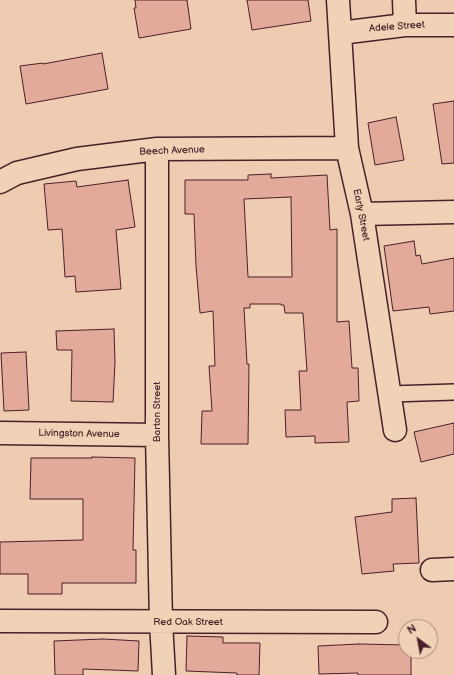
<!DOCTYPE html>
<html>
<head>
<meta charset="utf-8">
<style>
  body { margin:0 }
  #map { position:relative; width:454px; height:675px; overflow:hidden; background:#eecbb1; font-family:"Balsamiq Sans",sans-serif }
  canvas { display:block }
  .north { position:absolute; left:398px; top:619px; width:40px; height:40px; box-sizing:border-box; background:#f0d2b6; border:1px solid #ae8a7e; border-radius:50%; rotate:328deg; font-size:11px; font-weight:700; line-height:16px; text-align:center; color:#4a1f2b }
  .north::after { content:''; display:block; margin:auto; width:14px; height:18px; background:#4a1f2b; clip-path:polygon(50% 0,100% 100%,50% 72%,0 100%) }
</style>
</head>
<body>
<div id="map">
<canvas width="454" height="675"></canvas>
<div class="north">N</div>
</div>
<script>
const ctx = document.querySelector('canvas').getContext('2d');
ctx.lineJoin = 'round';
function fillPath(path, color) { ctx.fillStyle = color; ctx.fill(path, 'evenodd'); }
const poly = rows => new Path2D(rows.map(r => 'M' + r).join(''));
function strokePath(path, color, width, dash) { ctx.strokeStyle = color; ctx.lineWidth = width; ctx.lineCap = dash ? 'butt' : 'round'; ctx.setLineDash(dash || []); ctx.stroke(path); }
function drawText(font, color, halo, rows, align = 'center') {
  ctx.font = font + ' "Balsamiq Sans",sans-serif'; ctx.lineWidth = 3.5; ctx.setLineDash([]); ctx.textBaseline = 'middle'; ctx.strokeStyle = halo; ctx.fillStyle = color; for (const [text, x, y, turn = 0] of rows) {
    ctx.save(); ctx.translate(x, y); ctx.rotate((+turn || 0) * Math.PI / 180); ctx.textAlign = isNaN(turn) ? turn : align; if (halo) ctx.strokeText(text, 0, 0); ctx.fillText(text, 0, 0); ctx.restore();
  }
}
const building = poly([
  [135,0,187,0,191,29,139,38,134,8,136,8,135,0],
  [247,0,308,0,311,21,252,30,247,0],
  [102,53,108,89,26,104,20,66,43,63,43,64,102,53],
  [454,101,454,163,442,164,433,104,454,101],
  [396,117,404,160,375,165,368,123,396,117],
  [271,174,271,178,327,175,330,230,337,229,337,322,349,321,352,368,358,368,359,401,347,402,349,442,315,443,315,436,286,437,285,410,301,410,299,371,307,371,303,313,285,313,284,305,281,305,281,304,250,304,250,308,244,308,247,364,249,364,248,444,201,444,202,411,212,411,209,366,215,366,213,311,200,313,196,266,194,214,185,214,185,180,248,180,248,175,271,174],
  [291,197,292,277,248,277,244,199,291,197],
  [128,180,135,227,116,230,121,289,76,292,75,276,65,277,62,229,48,230,44,184,76,181,77,187,128,180],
  [414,241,416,256,420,255,422,264,454,258,454,311,430,314,429,307,393,311,384,246,414,241],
  [114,329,115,362,113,402,71,401,72,350,57,350,56,331,114,329],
  [26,352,29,410,4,411,1,353,26,352],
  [454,423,454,454,421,462,414,432,454,423],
  [92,457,135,458,133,550,136,550,136,583,62,583,62,594,28,594,28,574,0,574,0,542,83,540,83,499,30,499,31,458,92,458,92,457],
  [416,498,419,563,393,564,394,571,362,574,355,517,392,512,392,499,416,498],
  [187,636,223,637,223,643,260,643,259,675,237,675,237,673,186,671,187,636],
  [103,639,139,641,138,671,83,669,83,675,55,675,54,641,103,639],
  [359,644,406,645,406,651,411,651,411,675,358,675,358,673,319,674,318,646,359,644]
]);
const lane = poly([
  [390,394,454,392]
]);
const street = poly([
  [338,0,347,148,362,214,395,430],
  [404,0,405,25],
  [340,33,405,25,454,25],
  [157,149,157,435,161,622,164,675],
  [0,182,17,173,77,159,157,149,347,148],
  [362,214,454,212],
  [0,433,157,435],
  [432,570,454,569],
  [0,621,376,622]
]);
const streetNames = [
  ["Adele Street",397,27,-4],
  ["Beech Avenue",172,151,-2],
  ["Early Street",361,215,79],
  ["Barton Street",157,412,-90],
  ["Livingston Avenue",79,434,1],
  ["Red Oak Street",188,622]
];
fillPath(building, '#e3aa9c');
strokePath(building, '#4a1f2b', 1);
strokePath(lane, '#4a1f2b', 18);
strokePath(street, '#4a1f2b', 25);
strokePath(lane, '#f0d2b6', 15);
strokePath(street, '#f0d2b6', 22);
drawText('10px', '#4a1f2b', '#f0d2b6', streetNames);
</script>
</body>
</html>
